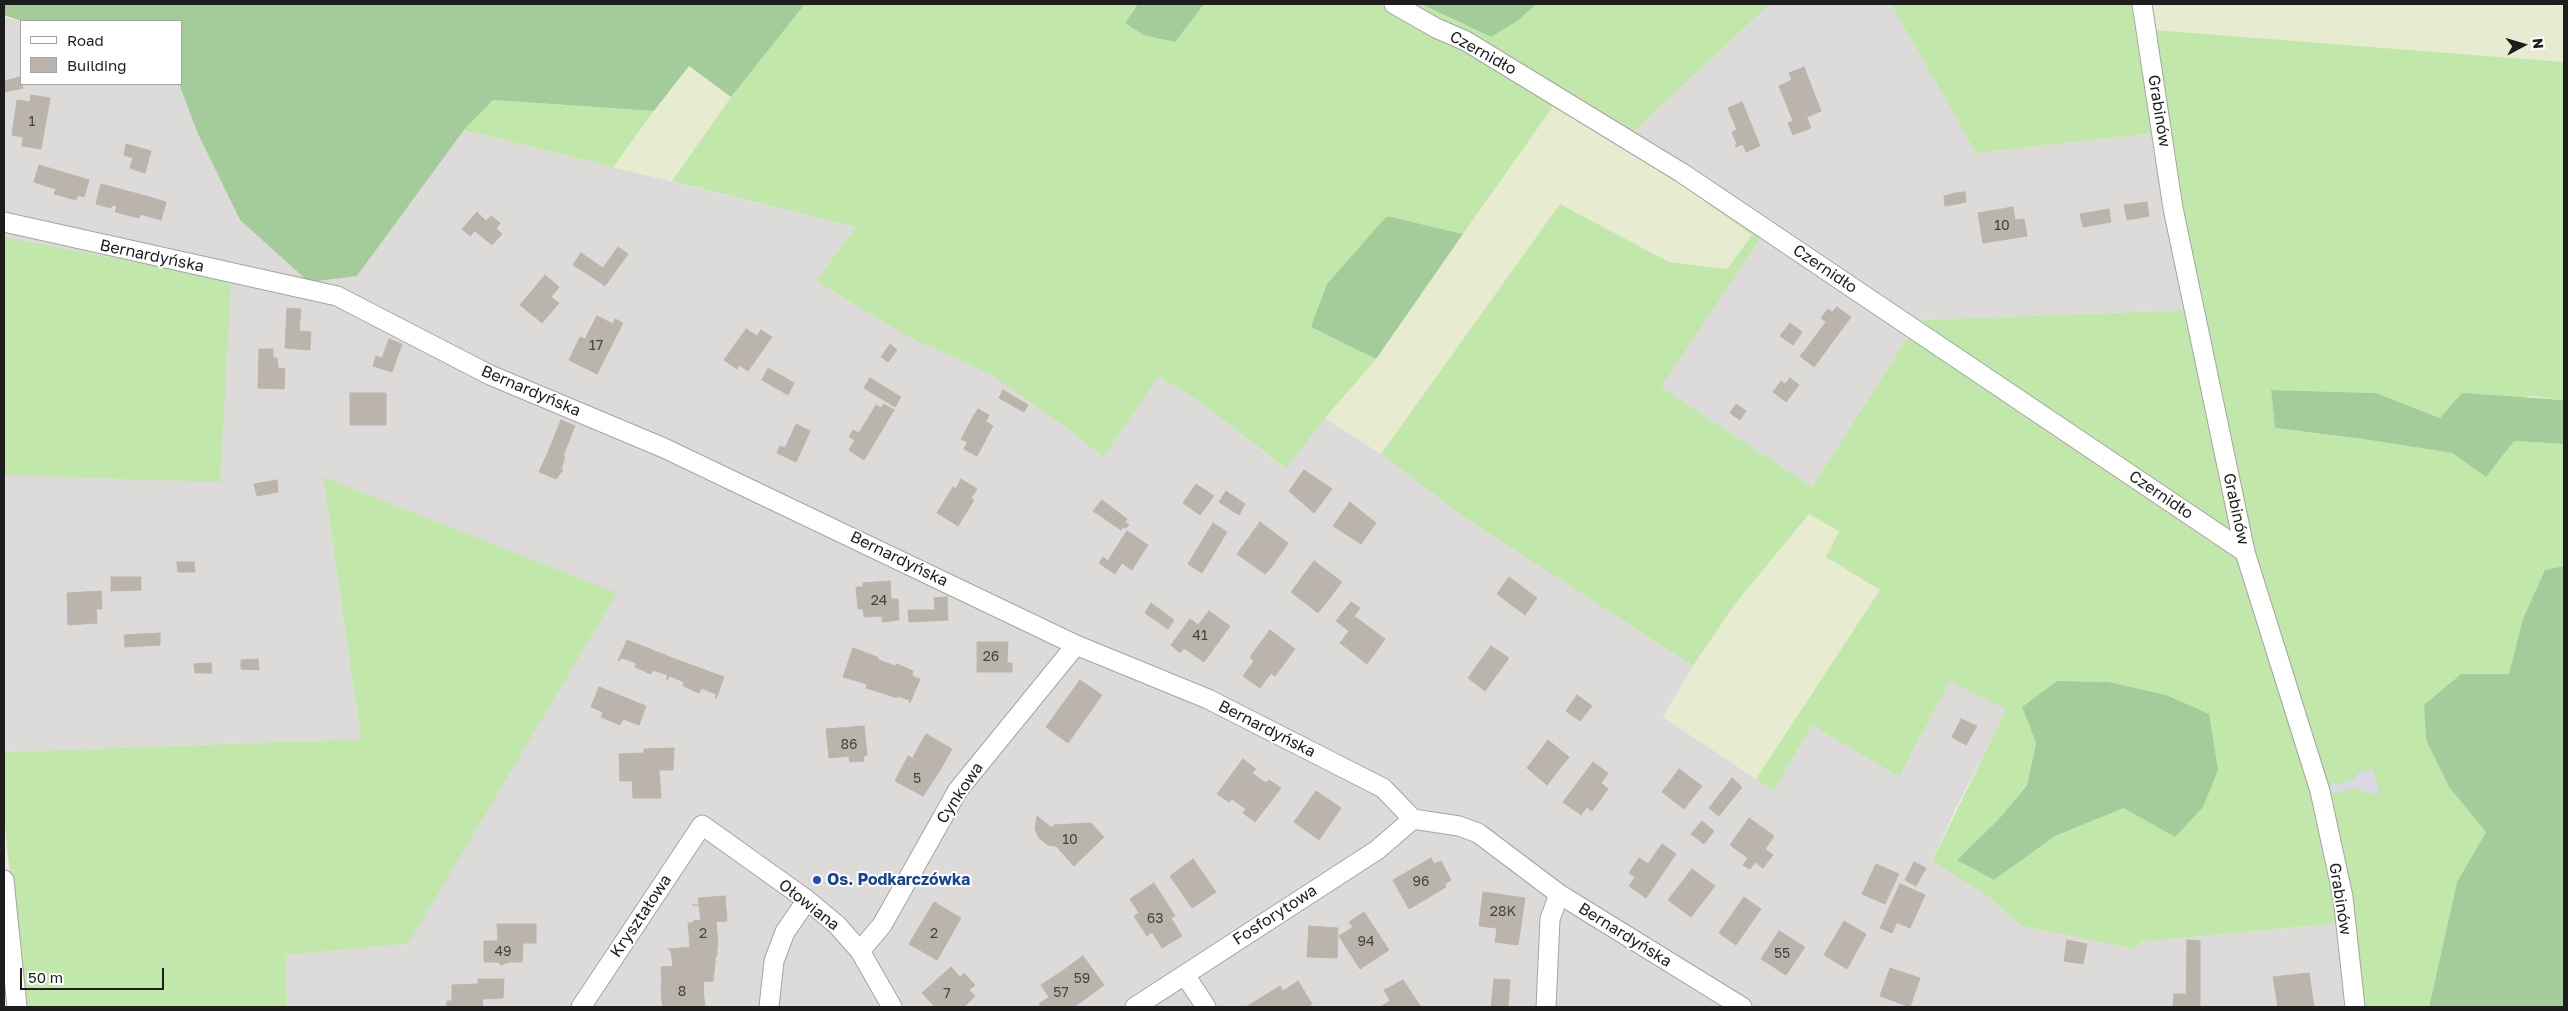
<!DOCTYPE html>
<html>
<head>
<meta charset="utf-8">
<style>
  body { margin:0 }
  #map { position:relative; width:2568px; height:1011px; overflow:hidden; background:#eeece4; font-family:"Golos Text",sans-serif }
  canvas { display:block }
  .frame { position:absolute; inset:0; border:5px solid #1d1d1d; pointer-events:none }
  .legend { position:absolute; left:20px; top:20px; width:162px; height:65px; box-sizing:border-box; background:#fff; border:1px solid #a5a5a5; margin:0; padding:6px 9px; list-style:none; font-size:15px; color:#1d1d1d }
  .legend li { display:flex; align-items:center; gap:10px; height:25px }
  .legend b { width:25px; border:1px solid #a5a5a5 }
  .north { position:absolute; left:2498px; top:20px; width:50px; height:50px; -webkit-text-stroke:4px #fff; paint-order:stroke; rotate:84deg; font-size:14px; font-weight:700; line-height:20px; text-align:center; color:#1d1d1d }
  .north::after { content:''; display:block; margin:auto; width:18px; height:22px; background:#1d1d1d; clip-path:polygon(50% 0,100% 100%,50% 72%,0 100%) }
  .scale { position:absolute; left:20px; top:968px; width:144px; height:22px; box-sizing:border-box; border:2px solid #1d1d1d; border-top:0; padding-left:6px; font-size:15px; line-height:18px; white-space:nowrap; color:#1d1d1d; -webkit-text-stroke:4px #fff; paint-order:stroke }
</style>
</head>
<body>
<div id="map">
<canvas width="2568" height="1011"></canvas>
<div class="frame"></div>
<ul class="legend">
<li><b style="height:6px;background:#fff"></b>Road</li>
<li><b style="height:14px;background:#bbb4ad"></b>Building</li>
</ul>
<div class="north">N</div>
<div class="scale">50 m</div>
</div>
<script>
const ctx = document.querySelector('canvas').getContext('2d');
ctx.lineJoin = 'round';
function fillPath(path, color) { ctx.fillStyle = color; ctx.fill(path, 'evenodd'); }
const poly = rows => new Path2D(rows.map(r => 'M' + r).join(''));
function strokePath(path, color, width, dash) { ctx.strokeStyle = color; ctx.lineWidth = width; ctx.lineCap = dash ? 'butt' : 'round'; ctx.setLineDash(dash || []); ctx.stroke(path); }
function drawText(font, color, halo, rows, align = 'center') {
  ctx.font = font + ' "Golos Text",sans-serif'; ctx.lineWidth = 4; ctx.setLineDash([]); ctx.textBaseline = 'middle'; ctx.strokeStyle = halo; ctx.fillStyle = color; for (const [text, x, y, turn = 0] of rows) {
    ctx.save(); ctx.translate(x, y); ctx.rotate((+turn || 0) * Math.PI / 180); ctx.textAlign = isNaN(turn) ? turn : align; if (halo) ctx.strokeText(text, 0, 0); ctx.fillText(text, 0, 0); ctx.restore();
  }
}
const residential = poly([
  [1770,4,1891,4,1976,153,2156,133,2188,310,1918,320,1812,487,1660,387,1762,236,1632,133],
  [4,17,21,21,21,84,179,84,198,134,240,220,357,276,464,130,856,227,816,281,905,335,991,375,1071,431,1103,456,1158,375,1201,403,1285,469,1325,418,1381,454,1462,516,1693,666,1663,717,1774,790,1812,725,1899,777,1950,681,2007,710,1955,810,1932,861,1990,898,2021,926,2135,949,2140,942,2340,923,2352,1007,287,1007,284,955,408,944,323,478,361,739,4,752]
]);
const farmland = poly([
  [2150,4,2538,4,2564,6,2564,62,2154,30],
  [689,66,731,97,672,181,613,167],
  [1554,105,1647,161,1752,235,1727,269,1669,262,1560,204,1381,454,1325,418,1376,359],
  [1809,513,1839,531,1826,557,1881,590,1756,779,1663,717,1693,666,1735,604]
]);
const grass = poly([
  [805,4,1138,4,1125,23,1143,35,1174,42,1204,4,1390,4,1554,105,1463,234,1387,216,1311,327,1376,359,1325,418,1286,469,1201,403,1159,376,1103,457,1071,431,991,375,905,335,816,281,856,227,672,181,731,97],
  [1410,4,1421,4,1491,37,1519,20,1536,4,1770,4,1632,133],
  [1891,4,2136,4,2156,133,1976,153],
  [2154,30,2564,62,2564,400,2530,396,2440,418,2376,393,2271,390,2275,428,2363,439,2452,453,2486,477,2514,441,2564,444,2564,566,2545,570,2509,674,2461,674,2424,705,2426,740,2449,787,2486,832,2457,882,2429,1007,2362,1007,2249,537,2178,191],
  [493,100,654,111,613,167,464,130],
  [1647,161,1762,236,1661,387,1812,487,1910,333,2239,554,2313,787,2340,923,2140,942,2135,949,2021,926,1990,898,1932,861,2006,710,1950,681,1899,777,1812,725,1774,790,1756,779,1880,590,1826,557,1839,531,1809,514,1735,604,1693,666,1462,516,1381,454,1560,204,1669,262,1727,269,1752,235],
  [2057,681,2109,682,2166,695,2124,808,2055,836,1994,880,1958,860,1998,820,2027,784,2036,743,2022,707],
  [4,237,228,280,231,286,220,482,4,475],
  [2188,310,2231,532,1915,324,1918,320],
  [323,477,617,593,408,944,285,955,287,1007,25,1007,4,821,4,752,361,739]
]);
const forest = poly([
  [4,4,805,4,731,97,689,66,654,111,493,100,464,130,357,276,309,282,240,220,198,134,179,84,181,84,181,21,21,21,4,15],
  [1138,4,1204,4,1175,42,1143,35,1125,23],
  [1421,4,1536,4,1519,20,1491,37],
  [1387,216,1463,234,1376,359,1311,327,1327,284],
  [2271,390,2376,393,2440,418,2462,393,2564,400,2564,444,2514,441,2486,477,2452,453,2363,439,2275,428],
  [2564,566,2564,1007,2429,1007,2457,882,2486,832,2449,787,2426,740,2424,705,2461,674,2509,674,2523,619,2545,570],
  [2057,681,2109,682,2166,695,2209,714,2218,770,2203,807,2175,837,2124,808,2055,836,1994,880,1957,860,1998,820,2027,785,2036,743,2022,707]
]);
const plaza = poly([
  [2373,769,2379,793,2372,794,2355,788,2332,793,2329,786,2355,780,2357,773]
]);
const building = poly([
  [1804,67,1821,111,1807,117,1789,73,1804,67],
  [20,77,23,88,4,92,4,81,20,77],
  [1792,80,1806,116,1793,121,1779,86,1792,80],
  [31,95,50,98,41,149,22,146,23,137,12,135,17,100,30,102,31,95],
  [1742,102,1760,146,1746,152,1743,144,1736,147,1735,145,1737,144,1732,132,1737,130,1728,108,1742,102],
  [1806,116,1811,128,1793,135,1788,123,1806,116],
  [126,144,151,151,145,173,130,168,133,158,124,155,126,144],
  [39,165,89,180,84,197,78,195,76,200,54,194,56,189,34,182,39,165],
  [101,184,146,196,139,218,115,212,117,206,112,205,111,208,96,204,101,184],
  [1965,192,1966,202,1957,204,1956,193,1965,192],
  [1956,193,1957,204,1945,206,1944,196,1956,193],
  [146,196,166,202,161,220,140,214,146,196],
  [2147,202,2149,216,2127,220,2124,205,2147,202],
  [2013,207,2015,220,2024,219,2027,236,1983,243,1978,213,2013,207],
  [2109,209,2111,222,2083,227,2080,214,2109,209],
  [477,212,486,221,491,216,500,223,496,229,502,234,492,245,475,231,470,236,462,229,477,212],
  [618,247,628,254,605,286,595,279,618,247],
  [581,253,603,268,595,279,573,265,581,253],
  [545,275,559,287,551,297,559,303,542,323,520,305,545,275],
  [1837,307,1851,317,1820,359,1806,349,1826,322,1821,318,1828,309,1832,312,1837,307],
  [287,308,301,309,299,331,311,332,310,350,285,348,287,308],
  [597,316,613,324,615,319,623,323,597,374,569,360,580,337,585,339,597,316],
  [1790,323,1802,332,1793,345,1780,336,1790,323],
  [746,329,757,336,761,330,772,337,748,371,739,365,737,369,724,360,746,329],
  [389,339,402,344,392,372,373,366,376,356,382,358,389,339],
  [890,344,897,350,888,362,881,357,890,344],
  [259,349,273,349,273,358,277,358,278,368,285,369,284,389,258,388,259,349],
  [1806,349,1820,359,1814,367,1800,356,1806,349],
  [768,368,794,383,788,395,762,380,768,368],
  [870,378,901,397,895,407,864,388,870,378],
  [1790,378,1799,385,1786,402,1773,392,1781,381,1785,384,1790,378],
  [1003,390,1028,405,1024,412,999,398,1003,390],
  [350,393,386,393,386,425,350,425,350,393],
  [884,404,894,410,864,460,849,450,855,440,849,437,853,430,859,433,876,405,881,408,884,404],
  [1736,404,1746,411,1740,420,1730,413,1736,404],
  [978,409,989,415,986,421,974,415,978,409],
  [974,415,993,426,977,456,964,449,967,442,961,439,974,415],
  [561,420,575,426,563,456,549,450,561,420],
  [796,424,810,431,807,438,793,431,796,424],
  [793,431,807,438,796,462,777,453,780,446,785,448,793,431],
  [549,450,565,457,561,469,563,470,556,479,539,472,549,450],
  [1304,470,1332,489,1314,513,1289,491,1304,470],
  [961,479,977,489,971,498,974,500,958,526,937,513,953,487,956,489,961,479],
  [277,480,278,492,257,496,254,484,277,480],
  [1196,484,1214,496,1200,515,1183,503,1196,484],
  [1226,491,1245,504,1239,515,1219,502,1226,491],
  [1102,500,1110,506,1102,517,1093,511,1102,500],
  [1350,502,1376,523,1361,544,1333,526,1350,502],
  [1110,506,1127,519,1125,522,1129,525,1126,528,1123,527,1121,530,1102,517,1110,506],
  [1260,522,1288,543,1281,554,1277,558,1278,559,1276,559,1275,563,1265,574,1237,554,1260,522],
  [1213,523,1227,532,1202,573,1188,564,1213,523],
  [1127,531,1148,545,1142,554,1121,540,1127,531],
  [1121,540,1142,554,1132,570,1122,563,1115,574,1099,563,1103,557,1108,561,1121,540],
  [1314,561,1342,582,1318,613,1291,592,1314,561],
  [177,562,194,562,195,572,178,572,177,562],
  [111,577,141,577,141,590,111,591,111,577],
  [1509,577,1537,598,1525,615,1497,594,1509,577],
  [890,581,891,599,898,599,899,620,882,622,882,616,864,617,863,609,858,609,856,587,863,587,863,583,890,581],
  [101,591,102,609,96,609,97,623,68,625,67,593,101,591],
  [947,597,948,620,909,622,908,610,935,610,934,598,947,597],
  [1351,602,1360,608,1345,628,1336,621,1351,602],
  [1151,603,1174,620,1168,629,1145,613,1151,603],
  [1209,611,1230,626,1204,662,1184,648,1180,653,1171,645,1190,619,1198,625,1209,611],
  [1354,616,1385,639,1367,664,1340,643,1349,631,1345,628,1354,616],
  [1270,630,1295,649,1275,676,1271,673,1260,688,1243,676,1254,661,1250,657,1270,630],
  [160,633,160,645,125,647,124,635,160,633],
  [627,640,675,659,667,680,667,675,653,670,651,674,635,667,636,663,622,658,618,661,627,640],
  [977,642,1008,642,1007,663,1012,663,1012,672,977,672,977,642],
  [1491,646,1509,658,1485,691,1468,678,1491,646],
  [853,648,877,657,867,684,843,677,853,648],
  [877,657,879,660,895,666,897,664,886,694,866,688,877,657],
  [258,659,259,670,241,669,241,660,258,659],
  [675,659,724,677,716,699,716,694,701,688,699,693,683,686,684,682,670,676,667,680,675,659],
  [211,663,212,673,195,673,194,664,211,663],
  [897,664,913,671,912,676,920,679,910,703,909,700,898,696,897,698,886,694,897,664],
  [1080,680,1102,695,1068,743,1046,727,1080,680],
  [599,687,646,706,639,725,623,719,620,725,601,717,603,712,591,707,599,687],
  [1577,695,1592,706,1580,721,1566,711,1577,695],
  [1961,719,1977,726,1966,745,1952,737,1961,719],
  [864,726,867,755,863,756,864,761,850,762,849,756,829,758,826,729,864,726],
  [926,734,952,749,939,772,913,757,926,734],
  [1548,740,1569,757,1547,785,1527,768,1548,740],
  [674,748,673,770,659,770,661,798,633,798,632,781,620,781,619,754,644,753,644,749,674,748],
  [908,756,939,772,923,796,895,781,908,756],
  [1243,759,1256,769,1252,773,1266,783,1269,780,1281,788,1255,822,1243,813,1246,809,1232,799,1229,802,1217,794,1243,759],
  [1593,762,1608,773,1601,783,1608,789,1592,811,1587,807,1581,815,1563,802,1593,762],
  [1679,769,1702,786,1684,809,1662,792,1679,769],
  [1732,778,1742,787,1719,816,1709,808,1732,778],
  [1316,791,1341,808,1319,840,1294,822,1316,791],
  [1037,816,1052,828,1054,825,1091,823,1104,837,1074,866,1056,846,1048,845,1039,838,1035,829,1037,816],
  [1749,818,1774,836,1765,849,1773,855,1763,868,1755,862,1750,869,1743,865,1748,858,1730,845,1749,818],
  [1702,821,1714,831,1704,844,1691,834,1702,821],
  [1662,844,1676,854,1646,898,1629,886,1635,877,1629,873,1639,858,1648,864,1662,844],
  [1431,858,1434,864,1441,861,1451,880,1445,884,1446,887,1409,909,1393,880,1431,858],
  [1193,859,1216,892,1192,908,1170,876,1193,859],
  [1914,862,1926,868,1916,886,1905,880,1914,862],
  [1876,864,1899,874,1885,904,1862,894,1876,864],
  [1692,869,1715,886,1691,917,1668,900,1692,869],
  [1154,883,1175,916,1171,918,1182,936,1162,948,1152,932,1147,936,1134,916,1139,913,1130,899,1154,883],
  [1900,884,1912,889,1892,933,1880,928,1900,884],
  [1912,889,1925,895,1910,928,1896,922,1912,889],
  [1483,892,1525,898,1518,945,1495,942,1497,928,1479,926,1483,892],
  [725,896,727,921,694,923,693,921,701,920,699,906,692,905,699,905,698,898,725,896],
  [1744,897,1761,909,1736,945,1719,933,1744,897],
  [934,902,961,918,937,960,909,944,934,902],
  [1364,912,1389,950,1360,969,1339,936,1353,927,1349,922,1364,912],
  [716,921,718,945,690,947,688,923,716,921],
  [1844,921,1866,934,1847,969,1824,955,1844,921],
  [497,924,536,924,536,943,523,943,522,962,509,962,501,965,498,962,484,962,484,941,498,941,497,924],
  [1309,926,1338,928,1337,958,1307,957,1309,926],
  [1779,931,1805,947,1786,975,1761,959,1779,931],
  [2067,940,2087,944,2083,964,2064,961,2067,940],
  [2187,940,2200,941,2200,1007,2186,1007,2187,940],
  [717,945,717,956,715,957,715,963,673,966,671,951,668,949,717,945],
  [1083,956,1104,985,1081,1002,1061,972,1083,956],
  [715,963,713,981,662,984,661,967,715,963],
  [951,967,960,977,964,973,975,985,969,990,975,996,964,1007,935,1007,922,993,951,967],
  [1890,968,1920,978,1910,1007,1880,996,1890,968],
  [1061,972,1081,1002,1073,1007,1041,1007,1039,1004,1049,997,1041,985,1061,972],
  [2309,973,2314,1007,2278,1007,2273,977,2309,973],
  [478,979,504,979,503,998,482,999,483,1007,447,1007,447,1001,452,1001,452,985,478,984,478,979],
  [1494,979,1510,980,1508,1007,1491,1007,1494,979],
  [1403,980,1421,1007,1380,1007,1390,1001,1384,990,1403,980],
  [703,981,704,999,662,1002,661,984,703,981],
  [1298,981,1312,1004,1306,1007,1246,1007,1280,986,1283,991,1298,981],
  [2174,994,2185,994,2186,1007,2173,1007,2174,994],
  [704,999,705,1007,663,1007,662,1002,704,999]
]);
const minor = poly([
  [1394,4,1436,28,1466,41,1682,173,2245,552],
  [2142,4,2173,208,2245,552,2320,791,2343,897,2355,1007],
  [4,222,337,296,490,375,664,448,1076,645,1208,699,1383,788,1413,819,1459,826,1478,833,1559,894,1742,1007],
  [4,880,17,1007],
  [860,951,882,925,958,790,1076,645],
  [1185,975,1206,1007],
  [581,1007,702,825,807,900,837,925,860,951,892,1007],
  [769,1007,774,961,785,932,807,900],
  [1135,1007,1377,850,1413,819],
  [1546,1007,1550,919,1559,894]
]);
const markers = [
  [817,880,5,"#1a4fb4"]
];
const numberNames = [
  ["1",32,122],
  ["10",2002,226],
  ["17",596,346],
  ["24",879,601],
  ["41",1200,636],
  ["26",991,657],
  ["86",849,745],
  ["5",917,779],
  ["10",1070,840],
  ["96",1421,882],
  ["28K",1503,912],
  ["63",1155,919],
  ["2",703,934],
  ["2",934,934],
  ["94",1366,942],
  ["49",503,952],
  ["55",1782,954],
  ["59",1082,979],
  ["8",682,992],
  ["57",1061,993],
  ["7",947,994]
];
const streetNames = [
  ["Czernidło",1483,53,29],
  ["Grabinów",2159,111,81],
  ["Bernardyńska",152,256,12],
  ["Czernidło",1825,269,34],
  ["Bernardyńska",531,391,23],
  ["Czernidło",2161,495,34],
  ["Grabinów",2236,509,78],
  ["Bernardyńska",899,559,26],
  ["Bernardyńska",1267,729,27],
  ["Cynkowa",960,793,-56],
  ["Grabinów",2340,899,81],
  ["Ołowiana",809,905,38],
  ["Fosforytowa",1275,915,-33],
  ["Kryształowa",641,916,-56],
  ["Bernardyńska",1625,935,32]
];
const transitNames = [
  ["Os. Podkarczówka",827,880]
];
fillPath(residential, '#dcdbda');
fillPath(farmland, '#e7ecd0');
fillPath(grass, '#c2e7ab');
fillPath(forest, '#a3cc9a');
fillPath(plaza, '#d9d8e4');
fillPath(building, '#bbb4ad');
strokePath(building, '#bfb4a7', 1);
strokePath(minor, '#a4a4a4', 21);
strokePath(minor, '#fff', 19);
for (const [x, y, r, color] of markers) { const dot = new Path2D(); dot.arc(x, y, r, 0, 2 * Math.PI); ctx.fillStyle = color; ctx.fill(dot); strokePath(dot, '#fff', 2); }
drawText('14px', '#444341', null, numberNames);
drawText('16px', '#1d1d1d', '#fff', streetNames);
drawText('bold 16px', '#164399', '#fff', transitNames, 'left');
</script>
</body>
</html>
